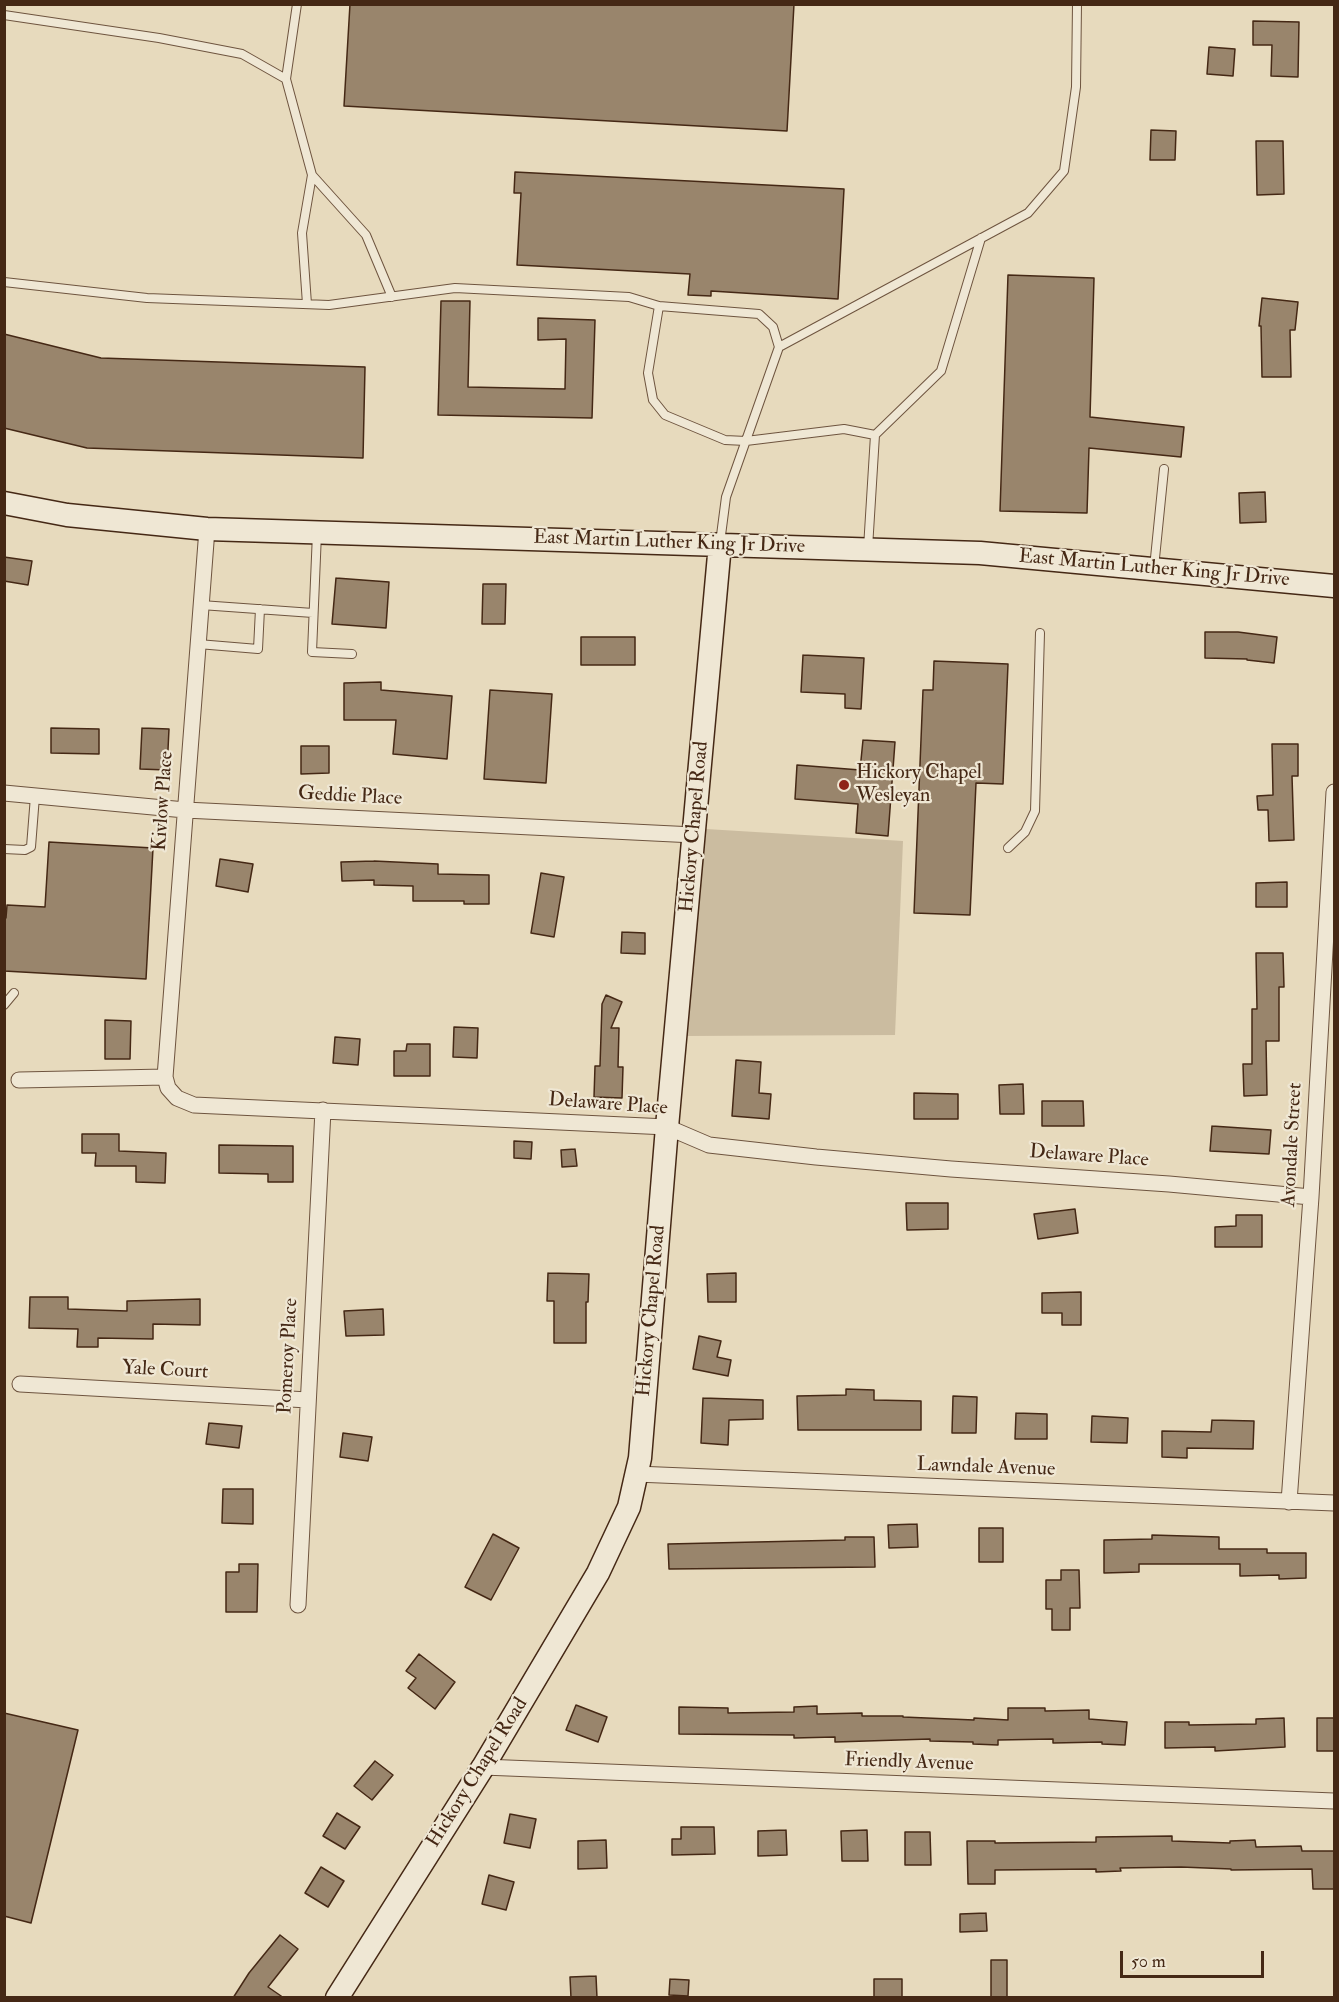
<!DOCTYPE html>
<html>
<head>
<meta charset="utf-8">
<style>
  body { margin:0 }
  #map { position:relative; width:1339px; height:2002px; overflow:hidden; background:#e7dabd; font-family:"IM FELL Double Pica",serif }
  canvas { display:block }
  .frame { position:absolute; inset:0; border:6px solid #452815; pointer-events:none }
  .scale { position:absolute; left:1120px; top:1951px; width:144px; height:27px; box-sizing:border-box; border:3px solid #452815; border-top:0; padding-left:8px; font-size:18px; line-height:21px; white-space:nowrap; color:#452815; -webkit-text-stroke:4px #efe7d4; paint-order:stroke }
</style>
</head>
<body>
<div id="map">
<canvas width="1339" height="2002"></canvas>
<div class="frame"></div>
<div class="scale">50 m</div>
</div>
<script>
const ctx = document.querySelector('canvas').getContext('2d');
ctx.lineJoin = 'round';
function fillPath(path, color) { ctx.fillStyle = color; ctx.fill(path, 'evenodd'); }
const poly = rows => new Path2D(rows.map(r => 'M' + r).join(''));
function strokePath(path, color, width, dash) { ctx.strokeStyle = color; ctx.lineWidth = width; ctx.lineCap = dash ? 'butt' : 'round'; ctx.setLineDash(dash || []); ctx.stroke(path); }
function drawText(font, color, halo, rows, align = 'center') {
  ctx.font = font + ' "IM FELL Double Pica",serif'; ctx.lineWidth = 4.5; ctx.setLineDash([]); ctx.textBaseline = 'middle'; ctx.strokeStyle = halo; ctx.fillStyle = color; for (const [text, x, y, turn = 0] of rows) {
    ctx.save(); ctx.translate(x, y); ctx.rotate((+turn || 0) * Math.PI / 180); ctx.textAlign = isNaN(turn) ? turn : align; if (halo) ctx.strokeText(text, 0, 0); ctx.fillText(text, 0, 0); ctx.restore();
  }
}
const green = poly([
  [706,829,903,841,895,1035,686,1036]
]);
const building = poly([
  [350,4,794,4,787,131,344,106,350,4],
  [1253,21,1299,22,1298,77,1271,76,1272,45,1253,45,1253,21],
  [1209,47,1235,49,1233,76,1207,74,1209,47],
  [1151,130,1176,131,1175,160,1150,160,1151,130],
  [1256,141,1283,141,1284,194,1257,195,1256,141],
  [515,172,844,189,838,299,711,291,711,296,688,295,690,274,517,265,521,193,514,193,515,172],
  [1008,275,1094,278,1090,417,1184,427,1181,457,1089,448,1087,513,1000,511,1008,275],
  [1262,298,1298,302,1295,330,1290,330,1291,377,1262,377,1261,326,1259,326,1262,298],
  [441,301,470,301,468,387,565,389,566,339,538,340,538,318,595,320,592,418,438,415,441,301],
  [4,334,101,358,365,367,363,458,87,448,4,428,4,334],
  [1265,492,1266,522,1240,523,1239,493,1265,492],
  [4,557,32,561,28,585,4,581,4,557],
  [336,578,389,582,386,628,332,624,336,578],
  [483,584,506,584,505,624,482,624,483,584],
  [1205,632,1238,632,1277,637,1274,663,1247,660,1247,659,1205,658,1205,632],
  [581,637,635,637,635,665,581,665,581,637],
  [803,655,864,658,861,709,845,708,845,694,801,692,803,655],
  [934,661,1008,664,1003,784,976,783,970,915,914,913,923,690,933,690,934,661],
  [381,682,381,690,452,696,447,759,393,754,396,720,344,720,344,683,381,682],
  [490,690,552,694,546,783,484,779,490,690],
  [51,728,99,729,99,754,51,753,51,728],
  [142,728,169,729,167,770,140,769,142,728],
  [863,740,895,742,888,836,856,833,858,804,795,799,797,765,860,770,863,740],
  [1272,744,1298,744,1298,776,1292,776,1294,840,1269,841,1268,810,1258,810,1257,796,1273,795,1272,744],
  [301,746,329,746,329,773,301,774,301,746],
  [49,842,153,848,146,979,4,971,4,918,6,918,7,905,45,907,49,842],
  [220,859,253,864,248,892,216,886,220,859],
  [374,861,438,864,438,874,489,875,489,904,464,904,464,901,413,901,413,886,374,885,374,880,342,881,341,862,374,861],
  [541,873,564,877,554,937,531,933,541,873],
  [1287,882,1287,907,1256,907,1256,883,1287,882],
  [622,932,645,933,645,954,621,953,622,932],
  [1256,953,1283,953,1284,987,1279,987,1279,1041,1266,1041,1267,1095,1244,1096,1243,1064,1252,1064,1252,1009,1257,1009,1256,953],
  [606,995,622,1002,611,1028,619,1028,618,1067,623,1067,622,1098,594,1097,595,1066,600,1066,602,1004,606,995],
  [105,1020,131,1021,130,1059,105,1059,105,1020],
  [454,1027,478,1028,477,1058,453,1057,454,1027],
  [335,1037,360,1039,358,1065,333,1063,335,1037],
  [407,1044,430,1044,430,1076,394,1076,394,1051,406,1051,407,1044],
  [736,1060,761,1062,759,1093,771,1094,769,1119,732,1116,736,1060],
  [1023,1084,1024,1114,1000,1114,999,1085,1023,1084],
  [914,1093,958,1094,958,1119,914,1119,914,1093],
  [1042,1101,1083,1101,1084,1126,1042,1126,1042,1101],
  [1212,1126,1271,1130,1269,1154,1210,1151,1212,1126],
  [82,1134,119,1134,119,1151,166,1153,165,1183,136,1182,136,1166,95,1166,96,1153,82,1153,82,1134],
  [514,1141,532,1142,531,1159,514,1158,514,1141],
  [219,1145,293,1146,293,1182,268,1182,268,1174,219,1173,219,1145],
  [575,1149,577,1166,562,1167,561,1150,575,1149],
  [906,1203,948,1203,948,1229,907,1230,906,1203],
  [1075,1209,1078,1233,1038,1239,1034,1214,1075,1209],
  [1236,1215,1262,1215,1262,1247,1215,1247,1215,1227,1236,1226,1236,1215],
  [548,1273,589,1274,588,1302,586,1302,586,1343,554,1343,554,1301,547,1301,548,1273],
  [736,1273,736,1302,708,1302,707,1274,736,1273],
  [1081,1292,1081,1325,1062,1325,1062,1313,1042,1313,1042,1293,1081,1292],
  [30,1297,68,1297,68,1309,127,1311,127,1301,200,1299,200,1325,153,1324,153,1339,98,1338,98,1347,77,1347,78,1329,29,1328,30,1297],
  [383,1309,384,1335,346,1336,344,1311,383,1309],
  [699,1336,721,1341,717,1357,731,1360,728,1376,693,1369,699,1336],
  [846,1389,874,1390,874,1400,921,1401,921,1430,798,1430,797,1396,846,1395,846,1389],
  [953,1396,977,1397,976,1433,952,1433,953,1396],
  [703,1398,763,1400,763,1419,729,1420,728,1445,701,1443,703,1398],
  [1016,1413,1047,1414,1047,1439,1015,1439,1016,1413],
  [1092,1416,1128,1418,1127,1443,1091,1442,1092,1416],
  [1212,1420,1254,1421,1253,1449,1187,1448,1187,1458,1162,1457,1162,1431,1211,1432,1212,1420],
  [209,1423,242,1426,239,1448,206,1444,209,1423],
  [343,1433,372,1437,368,1461,340,1457,343,1433],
  [223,1489,253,1489,253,1524,222,1523,223,1489],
  [917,1524,918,1547,889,1548,888,1525,917,1524],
  [979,1528,1003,1528,1003,1562,979,1562,979,1528],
  [493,1534,519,1548,491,1600,465,1587,493,1534],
  [1152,1535,1219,1537,1219,1549,1267,1549,1267,1553,1306,1553,1306,1578,1279,1579,1279,1575,1240,1576,1240,1564,1139,1564,1139,1572,1104,1573,1104,1540,1152,1539,1152,1535],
  [845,1537,874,1537,875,1567,669,1569,668,1544,845,1540,845,1537],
  [239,1564,258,1564,257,1612,226,1612,226,1572,239,1572,239,1564],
  [1061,1570,1079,1570,1080,1608,1070,1608,1070,1630,1052,1630,1052,1609,1046,1609,1046,1580,1061,1580,1061,1570],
  [419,1654,455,1682,435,1709,408,1688,416,1678,406,1671,419,1654],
  [576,1705,607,1717,598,1742,566,1730,576,1705],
  [817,1706,817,1714,862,1713,862,1716,903,1716,903,1717,974,1720,974,1718,1008,1720,1008,1708,1045,1708,1045,1711,1089,1710,1089,1719,1127,1722,1125,1745,1102,1744,1102,1742,1053,1743,1053,1739,998,1740,998,1745,973,1744,973,1742,930,1741,930,1739,835,1742,835,1737,794,1738,794,1735,679,1734,679,1707,728,1708,728,1713,794,1712,794,1707,817,1706],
  [4,1713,78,1730,31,1923,4,1916,4,1713],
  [1284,1718,1285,1747,1215,1751,1215,1747,1165,1748,1165,1722,1189,1722,1189,1725,1256,1724,1256,1719,1284,1718],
  [1317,1718,1335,1718,1335,1751,1317,1751,1317,1718],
  [375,1761,393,1775,372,1800,354,1786,375,1761],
  [337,1813,360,1827,345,1849,323,1836,337,1813],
  [510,1814,536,1819,530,1848,504,1843,510,1814],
  [681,1827,714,1827,715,1854,672,1855,672,1839,681,1839,681,1827],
  [786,1830,787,1855,758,1856,758,1831,786,1830],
  [867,1830,868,1861,842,1861,841,1831,867,1830],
  [905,1832,930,1832,931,1865,905,1865,905,1832],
  [1172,1836,1172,1841,1230,1843,1230,1841,1255,1840,1256,1847,1301,1846,1302,1851,1335,1851,1335,1889,1313,1889,1312,1869,1231,1870,1231,1869,1181,1867,1120,1868,1121,1871,1096,1872,1096,1869,995,1870,995,1884,968,1884,967,1841,995,1841,995,1843,1096,1842,1096,1837,1172,1836],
  [606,1840,607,1868,578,1869,578,1841,606,1840],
  [321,1867,344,1881,328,1907,305,1893,321,1867],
  [489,1875,514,1882,506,1910,482,1904,489,1875],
  [986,1913,987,1931,960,1932,960,1914,986,1913],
  [280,1935,298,1949,268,1987,284,1998,233,1998,249,1973,280,1935],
  [991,1960,1007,1960,1007,1998,991,1998,991,1960],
  [596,1976,597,1998,571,1998,570,1977,596,1976],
  [670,1979,689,1980,688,1996,669,1995,670,1979],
  [874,1979,902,1979,902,1998,874,1998,874,1979]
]);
const lane = poly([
  [4,15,159,38,242,54,286,79,312,175],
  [286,79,297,4],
  [4,282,147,298,329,305,455,288,629,297,659,306,759,314,773,327,779,347,726,497,720,543],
  [307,304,302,233,312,175,366,235,392,297],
  [659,306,648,373,653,400,665,415,725,440,746,441,844,429,875,435],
  [779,347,1028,213,1064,171,1076,87,1077,4],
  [317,533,312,652,352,654],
  [868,548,875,435,941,371,981,238],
  [1154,568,1164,469],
  [201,605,313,613],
  [198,644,258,649,260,609],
  [1008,848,1025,832,1035,811,1040,633],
  [4,849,25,850,31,847,35,796],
  [4,1005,14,993]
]);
const street = poly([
  [207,529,165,1077,168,1088,177,1098,194,1105,667,1127,709,1145,816,1157,951,1169,1169,1184,1311,1197],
  [4,793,185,810,694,835],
  [19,1080,165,1077],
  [20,1384,308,1400],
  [636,1474,1334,1503],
  [1289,1502,1311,1197,1334,792],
  [298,1605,323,1110],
  [483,1767,1334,1801]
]);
const secondary = poly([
  [4,503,67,515,207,529,980,553,1334,586],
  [337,1998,483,1767,598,1573,629,1507,640,1458,667,1127,720,544]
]);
const markers = [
  [844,785,6,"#8f2418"]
];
const streetNames = [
  ["East Martin Luther King Jr Drive",669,543,2],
  ["East Martin Luther King Jr Drive",1154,569,5],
  ["Geddie Place",350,797,3],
  ["Kivlow Place",164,801,-86],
  ["Hickory Chapel Road",695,827,-85],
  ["Delaware Place",608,1105,4],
  ["Avondale Street",1293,1145,-87],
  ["Delaware Place",1089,1157,4],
  ["Hickory Chapel Road",652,1311,-85],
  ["Pomeroy Place",289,1356,-87],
  ["Yale Court",165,1371,3],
  ["Lawndale Avenue",986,1468,2],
  ["Friendly Avenue",909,1763,2],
  ["Hickory Chapel Road",478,1773,-58]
];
const poiNames = [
  ["Hickory Chapel",856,774],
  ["Wesleyan",856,797]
];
fillPath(green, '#cbbca0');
fillPath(building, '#99856c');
strokePath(building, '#452815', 1.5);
strokePath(lane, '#6e543f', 10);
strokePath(street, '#6e543f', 17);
strokePath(secondary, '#452815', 25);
strokePath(lane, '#efe7d4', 8);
strokePath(street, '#efe7d4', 15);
strokePath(secondary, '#efe7d4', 22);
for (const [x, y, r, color] of markers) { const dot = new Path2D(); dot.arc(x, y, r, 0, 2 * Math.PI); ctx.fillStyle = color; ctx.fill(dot); strokePath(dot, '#efe7d4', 2); }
drawText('20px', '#452815', '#efe7d4', streetNames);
drawText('20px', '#452815', '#efe7d4', poiNames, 'left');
</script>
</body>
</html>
